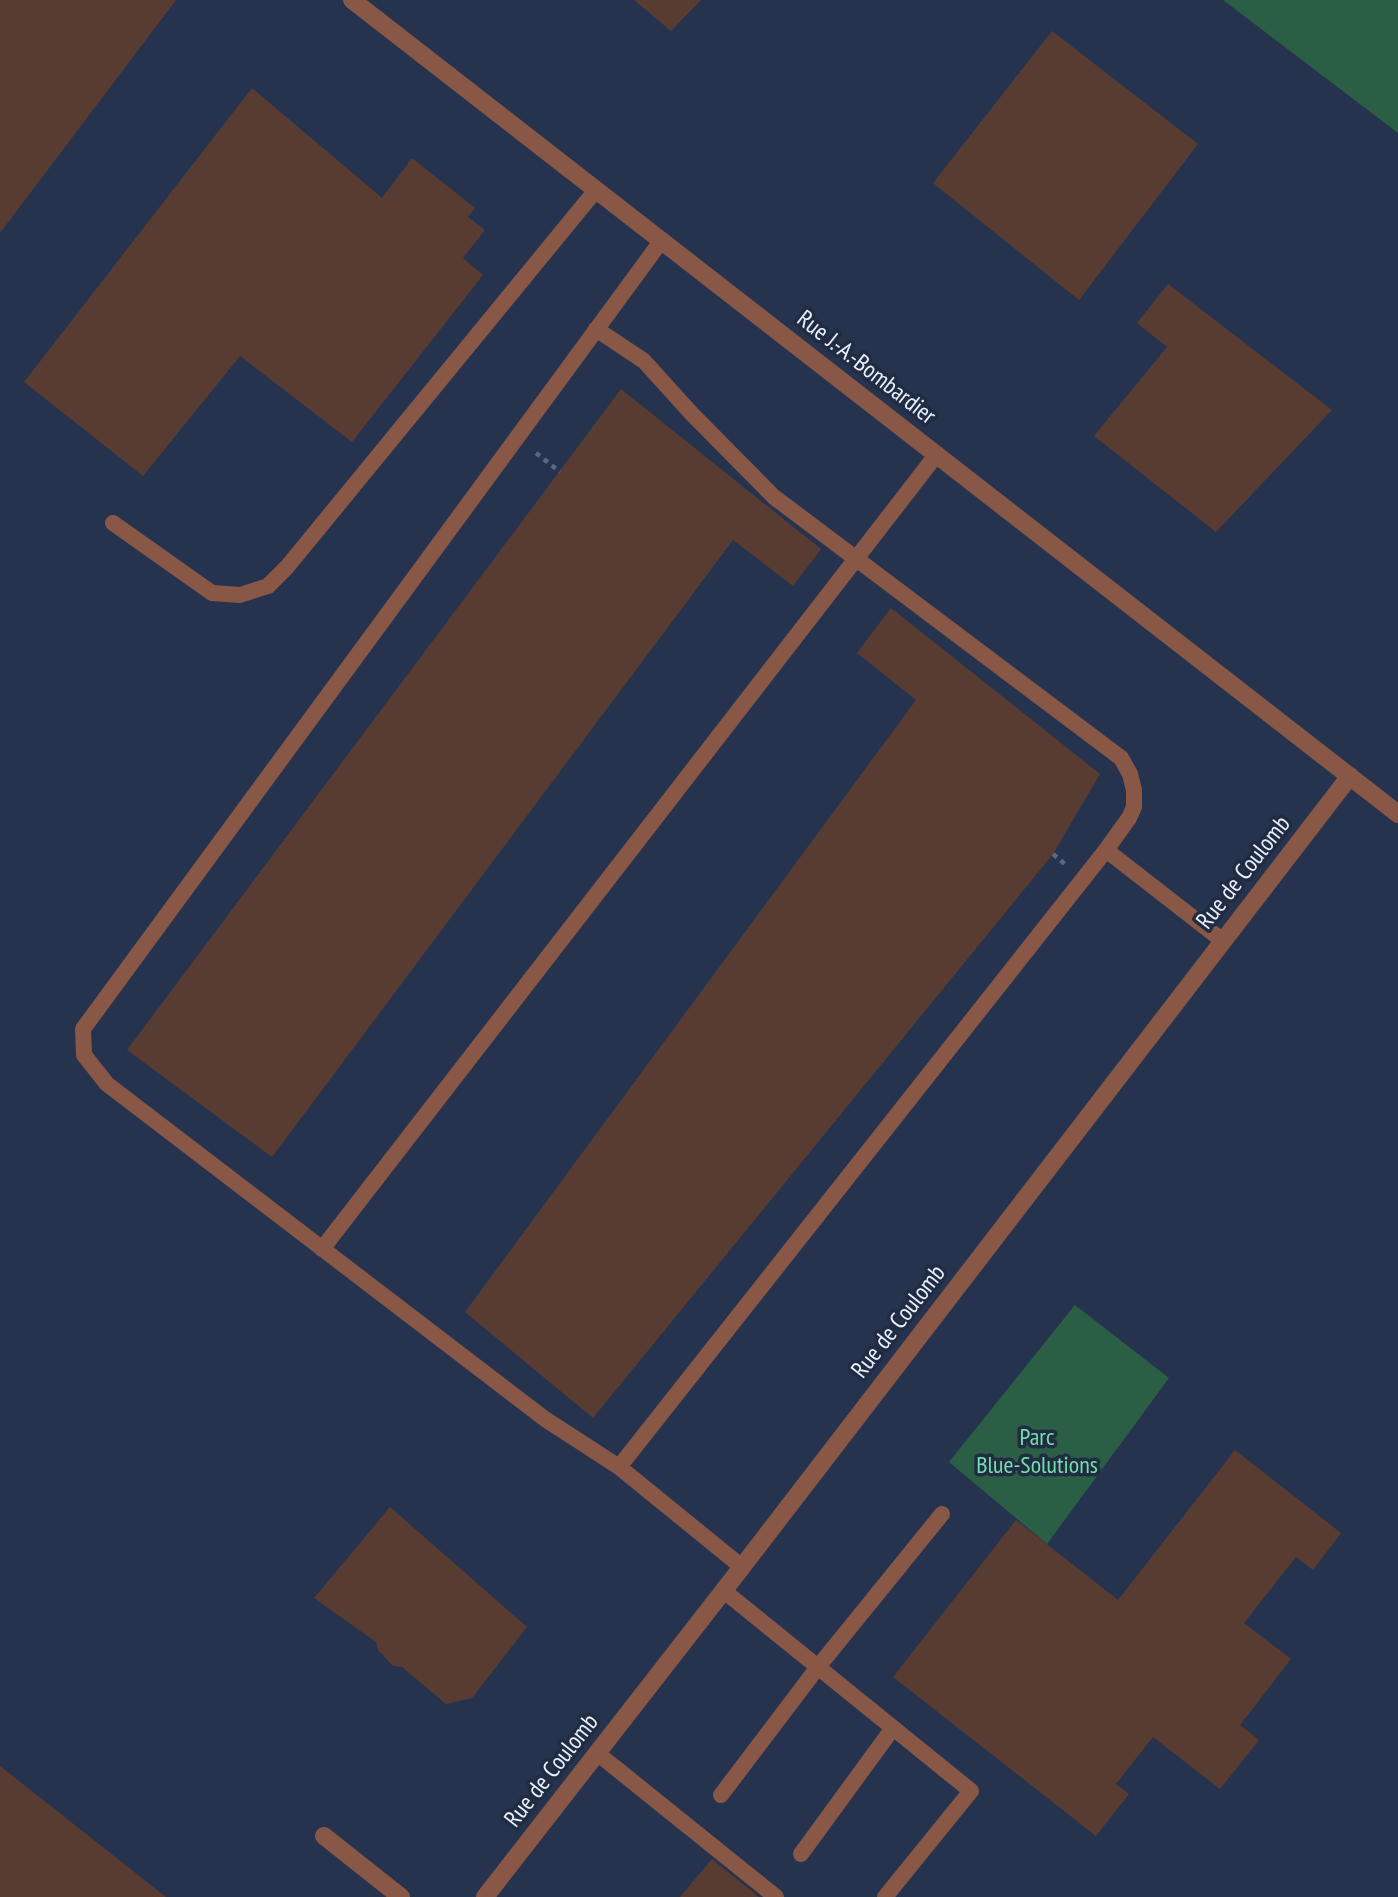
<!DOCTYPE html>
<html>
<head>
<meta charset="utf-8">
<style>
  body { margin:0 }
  canvas { display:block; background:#212c42 }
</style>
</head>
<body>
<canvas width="1398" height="1897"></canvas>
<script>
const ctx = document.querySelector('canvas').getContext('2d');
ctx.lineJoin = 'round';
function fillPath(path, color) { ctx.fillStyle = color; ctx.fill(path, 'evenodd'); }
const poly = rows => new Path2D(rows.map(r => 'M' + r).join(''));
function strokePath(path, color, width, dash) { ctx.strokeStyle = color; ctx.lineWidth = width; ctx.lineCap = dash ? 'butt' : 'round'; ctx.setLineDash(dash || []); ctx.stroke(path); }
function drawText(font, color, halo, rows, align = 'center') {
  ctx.font = font + ' "PT Sans Narrow",sans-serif'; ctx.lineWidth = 7; ctx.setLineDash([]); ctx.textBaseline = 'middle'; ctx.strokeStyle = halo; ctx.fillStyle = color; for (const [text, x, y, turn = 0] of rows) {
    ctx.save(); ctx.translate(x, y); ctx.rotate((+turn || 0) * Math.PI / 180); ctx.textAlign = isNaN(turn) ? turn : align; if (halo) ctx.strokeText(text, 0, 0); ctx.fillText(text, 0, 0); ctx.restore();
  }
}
const built = poly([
  [0,0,1246,0,1398,122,1398,1897,0,1897]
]);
const green = poly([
  [1223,0,1398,0,1398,133],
  [1075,1305,1169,1378,1047,1544,949,1462]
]);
const building = poly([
  [0,0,176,0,0,233],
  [634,0,701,0,671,31],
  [1052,31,1198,144,1079,300,933,183],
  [252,88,382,198,412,158,475,208,468,217,485,230,463,258,483,275,352,442,240,356,143,476,24,382],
  [1168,284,1332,410,1216,532,1094,436,1167,347,1137,323],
  [621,389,821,549,793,586,733,540,272,1157,127,1050],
  [891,608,1100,774,1053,854,593,1418,465,1312,916,700,857,653],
  [1235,1450,1341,1533,1313,1570,1296,1557,1244,1623,1291,1659,1240,1725,1259,1740,1220,1789,1153,1737,1116,1784,1129,1794,1096,1836,893,1677,1016,1520,1118,1600],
  [390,1507,527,1627,472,1698,446,1704,402,1667,393,1666,378,1650,376,1642,314,1598],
  [0,1766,166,1897,0,1897],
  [712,1859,759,1897,680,1897]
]);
const path = poly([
  [536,453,560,472],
  [1053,854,1066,865]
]);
const service = poly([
  [596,329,644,361,691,413,774,497,1121,758,1130,774,1134,790,1134,807,1129,818,1106,850],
  [113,523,212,593,240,595,268,586,287,567,596,190],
  [322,1249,937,454],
  [619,1467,545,1419,107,1084,84,1055,83,1029,662,240],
  [742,1567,619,1467,1106,850,1223,941],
  [724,1591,971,1791,885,1897],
  [597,1753,776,1897],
  [721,1795,818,1667,942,1514],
  [801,1854,893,1728]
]);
const minor = poly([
  [352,0,1398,814],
  [324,1836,401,1897],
  [485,1897,742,1567,1350,776]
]);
const streetNames = [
  ["Rue J.-A.-Bombardier",866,368,38],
  ["Rue de Coulomb",1244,873,-52],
  ["Rue de Coulomb",899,1322,-52],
  ["Rue de Coulomb",552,1771,-52]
];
const parkNames = [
  ["Parc",1037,1438],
  ["Blue-Solutions",1037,1466]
];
fillPath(built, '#26334f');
fillPath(green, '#2a5f45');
fillPath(building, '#583c32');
strokePath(path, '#5e677b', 4.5, [5, 5]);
strokePath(service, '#895746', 16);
strokePath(minor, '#895746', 18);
drawText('24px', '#e8effe', '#212c42', streetNames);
drawText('24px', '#72e2ab', '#212c42', parkNames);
</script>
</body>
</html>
